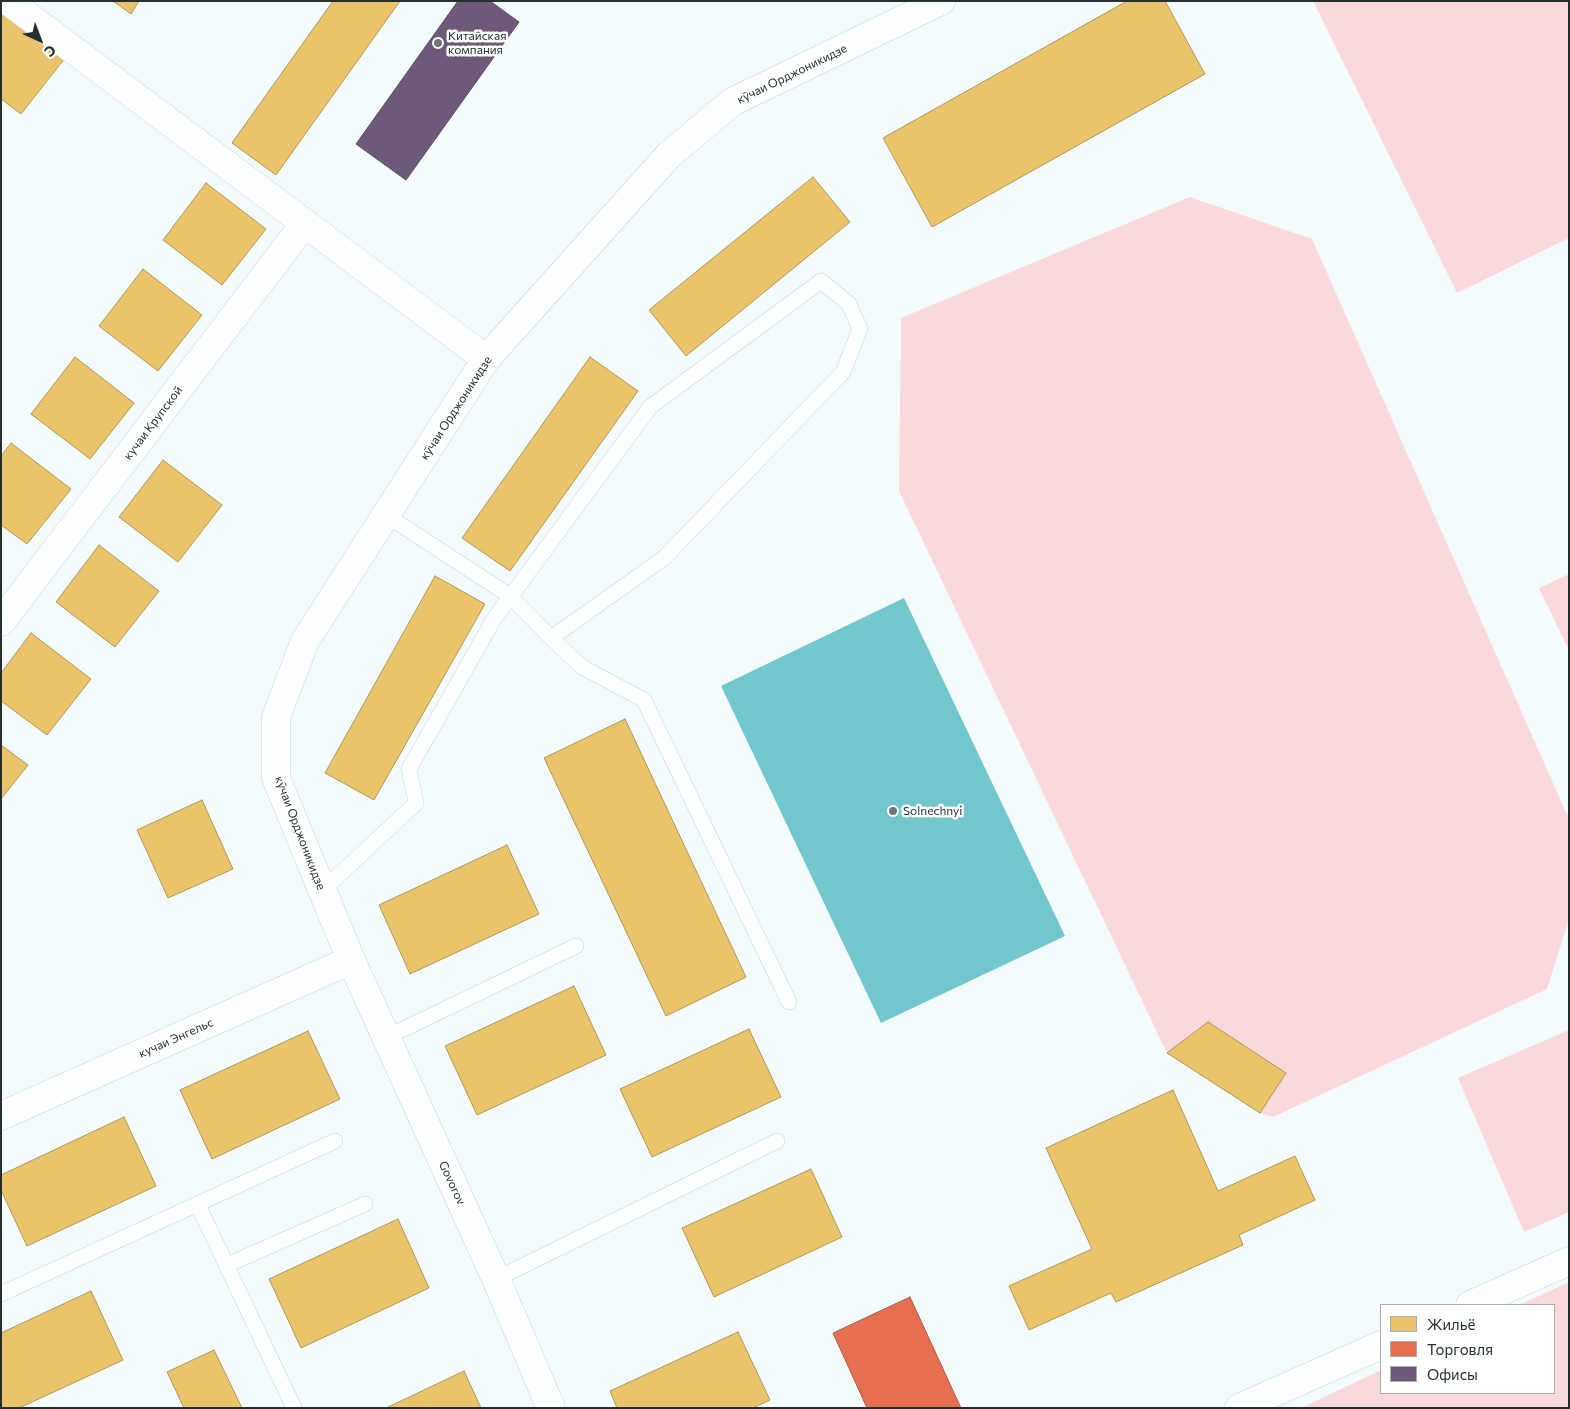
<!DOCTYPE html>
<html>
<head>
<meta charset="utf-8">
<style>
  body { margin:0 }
  #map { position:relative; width:1570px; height:1409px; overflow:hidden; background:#f4fbfc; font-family:Commissioner,sans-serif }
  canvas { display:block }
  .frame { position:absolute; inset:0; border:2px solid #252f2f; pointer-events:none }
  .legend { position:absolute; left:1380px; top:1304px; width:175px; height:90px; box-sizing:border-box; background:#fff; border:1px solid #a8acac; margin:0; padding:6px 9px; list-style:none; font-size:15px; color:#252f2f }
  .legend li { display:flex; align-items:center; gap:10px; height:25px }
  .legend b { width:25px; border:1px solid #a8acac }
  .north { position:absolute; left:15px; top:15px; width:50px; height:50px; -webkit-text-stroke:4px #fff; paint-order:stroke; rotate:137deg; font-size:14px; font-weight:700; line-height:20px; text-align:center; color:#252f2f }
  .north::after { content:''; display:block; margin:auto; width:18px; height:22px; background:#252f2f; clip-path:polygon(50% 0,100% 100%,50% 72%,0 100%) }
</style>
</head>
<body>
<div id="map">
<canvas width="1570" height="1409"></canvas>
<div class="frame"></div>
<ul class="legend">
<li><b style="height:14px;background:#e9c46a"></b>Жильё</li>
<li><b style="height:14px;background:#e76f51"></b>Торговля</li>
<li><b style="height:14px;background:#6d597a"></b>Офисы</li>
</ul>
<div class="north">С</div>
</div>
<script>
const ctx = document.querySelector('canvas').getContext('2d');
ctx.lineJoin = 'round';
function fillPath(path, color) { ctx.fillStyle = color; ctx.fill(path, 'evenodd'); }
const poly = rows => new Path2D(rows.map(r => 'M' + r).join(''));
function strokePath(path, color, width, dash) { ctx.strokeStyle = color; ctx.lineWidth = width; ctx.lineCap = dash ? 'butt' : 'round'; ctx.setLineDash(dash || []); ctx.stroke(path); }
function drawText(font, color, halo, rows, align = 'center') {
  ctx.font = font + ' Commissioner,sans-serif'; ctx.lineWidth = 5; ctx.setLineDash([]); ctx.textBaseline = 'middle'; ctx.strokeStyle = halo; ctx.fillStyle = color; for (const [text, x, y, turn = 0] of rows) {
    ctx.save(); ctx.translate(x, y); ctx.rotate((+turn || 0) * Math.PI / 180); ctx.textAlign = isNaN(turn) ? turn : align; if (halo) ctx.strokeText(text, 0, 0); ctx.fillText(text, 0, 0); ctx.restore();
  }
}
const green = poly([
  [1313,1,1569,1,1569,238,1457,293],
  [1190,197,1312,239,1569,819,1569,919,1547,989,1273,1117,1260,1113,1167,1053,899,491,901,318],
  [1569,574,1569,651,1539,588],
  [1569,1030,1569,1212,1524,1232,1458,1078],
  [1569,1282,1569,1408,1301,1408,1381,1370,1381,1393,1554,1393,1554,1305,1519,1305]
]);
const water = poly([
  [904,598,1065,936,881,1023,721,686]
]);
const homes = poly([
  [113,1,139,1,131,14,113,1],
  [333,1,400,1,276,175,232,143,333,1],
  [1127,1,1165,1,1205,74,932,227,883,138,1127,1],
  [6,12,65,58,21,114,1,99,1,18,6,12],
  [813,177,850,222,686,356,649,310,813,177],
  [206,183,266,229,222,285,163,240,206,183],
  [143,269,202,315,158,371,99,326,143,269],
  [75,357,134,403,90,459,31,414,75,357],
  [590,357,638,391,510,571,462,538,590,357],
  [11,443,71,489,27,544,1,525,1,456,11,443],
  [163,460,222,505,178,562,119,517,163,460],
  [99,545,159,591,115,647,56,602,99,545],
  [435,576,485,604,374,800,325,773,435,576],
  [31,633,91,679,47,735,1,701,1,673,31,633],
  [625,719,746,977,666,1016,544,758,625,719],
  [1,745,28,765,1,799,1,745],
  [202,800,233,869,168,898,137,830,202,800],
  [507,845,539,914,410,974,379,905,507,845],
  [574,986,606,1055,477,1115,445,1046,574,986],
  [1208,1022,1286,1073,1260,1113,1167,1053,1208,1022],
  [749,1029,781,1097,652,1157,620,1089,749,1029],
  [308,1031,340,1099,212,1159,180,1090,308,1031],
  [1173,1090,1218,1191,1295,1156,1315,1200,1239,1235,1243,1245,1116,1302,1111,1293,1029,1330,1009,1286,1092,1249,1046,1148,1173,1090],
  [124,1117,156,1186,27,1246,1,1190,1,1175,124,1117],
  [811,1169,842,1237,714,1297,682,1228,811,1169],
  [398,1219,429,1288,301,1348,269,1279,398,1219],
  [91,1291,123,1360,19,1408,1,1408,1,1333,91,1291],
  [738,1332,770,1400,753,1408,617,1408,610,1391,738,1332],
  [214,1350,242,1408,184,1408,167,1372,214,1350],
  [464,1371,481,1408,386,1408,464,1371]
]);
const shops = poly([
  [910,1297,961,1408,867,1408,833,1333,910,1297]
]);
const offices = poly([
  [458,1,490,1,519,22,406,180,356,144,458,1]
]);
const lane = poly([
  [386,515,510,596,551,638,582,667,644,700,789,1002],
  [322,891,416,803,409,769,494,619,650,407,821,281,849,304,860,329,843,372,664,558,551,638],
  [385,1038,576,946],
  [198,1205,294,1408],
  [227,1265,365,1204],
  [496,1279,777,1141],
  [1,1294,335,1141]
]);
const street = poly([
  [8,1,486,359],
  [1,622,305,223],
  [1,1116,351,960]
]);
const secondary = poly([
  [1470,1305,1569,1261],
  [551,1408,496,1279,351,960,276,778,276,717,305,641,486,359,669,155,732,102,941,1],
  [1239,1408,1381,1345]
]);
const markers = [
  [438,43,5,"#6d7677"],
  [893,811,5,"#6d7677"]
];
const poiNames = [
  ["Китайская",448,36],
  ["компания",448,50],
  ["Solnechnyi",903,811]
];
const streetNames = [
  ["кӯчаи Орджоникидзе",792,74,-26],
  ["кӯчаи Орджоникидзе",456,408,-57],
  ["кучаи Крупской",153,423,-53],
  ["кӯчаи Орджоникидзе",300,833,69],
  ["кучаи Энгельс",176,1038,-24],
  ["Govorov",452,1183,65]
];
fillPath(green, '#fad9dc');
fillPath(water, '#71c7cb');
fillPath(homes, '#e9c46a');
strokePath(homes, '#ae9758', 1);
fillPath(shops, '#e76f51');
strokePath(shops, '#ad5c47', 1);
fillPath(offices, '#6d597a');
strokePath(offices, '#574c64', 1);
strokePath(lane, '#cad2d3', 16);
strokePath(street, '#cad2d3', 29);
strokePath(secondary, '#cad2d3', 29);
strokePath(lane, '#fdfeff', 15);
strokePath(street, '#fdfeff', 28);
strokePath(secondary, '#fdfeff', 28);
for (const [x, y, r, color] of markers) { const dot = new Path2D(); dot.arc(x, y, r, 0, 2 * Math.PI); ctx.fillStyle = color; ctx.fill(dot); strokePath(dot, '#fff', 2); }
drawText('12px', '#252f2f', '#fff', poiNames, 'left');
drawText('12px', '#252f2f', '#fff', streetNames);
</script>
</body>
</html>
